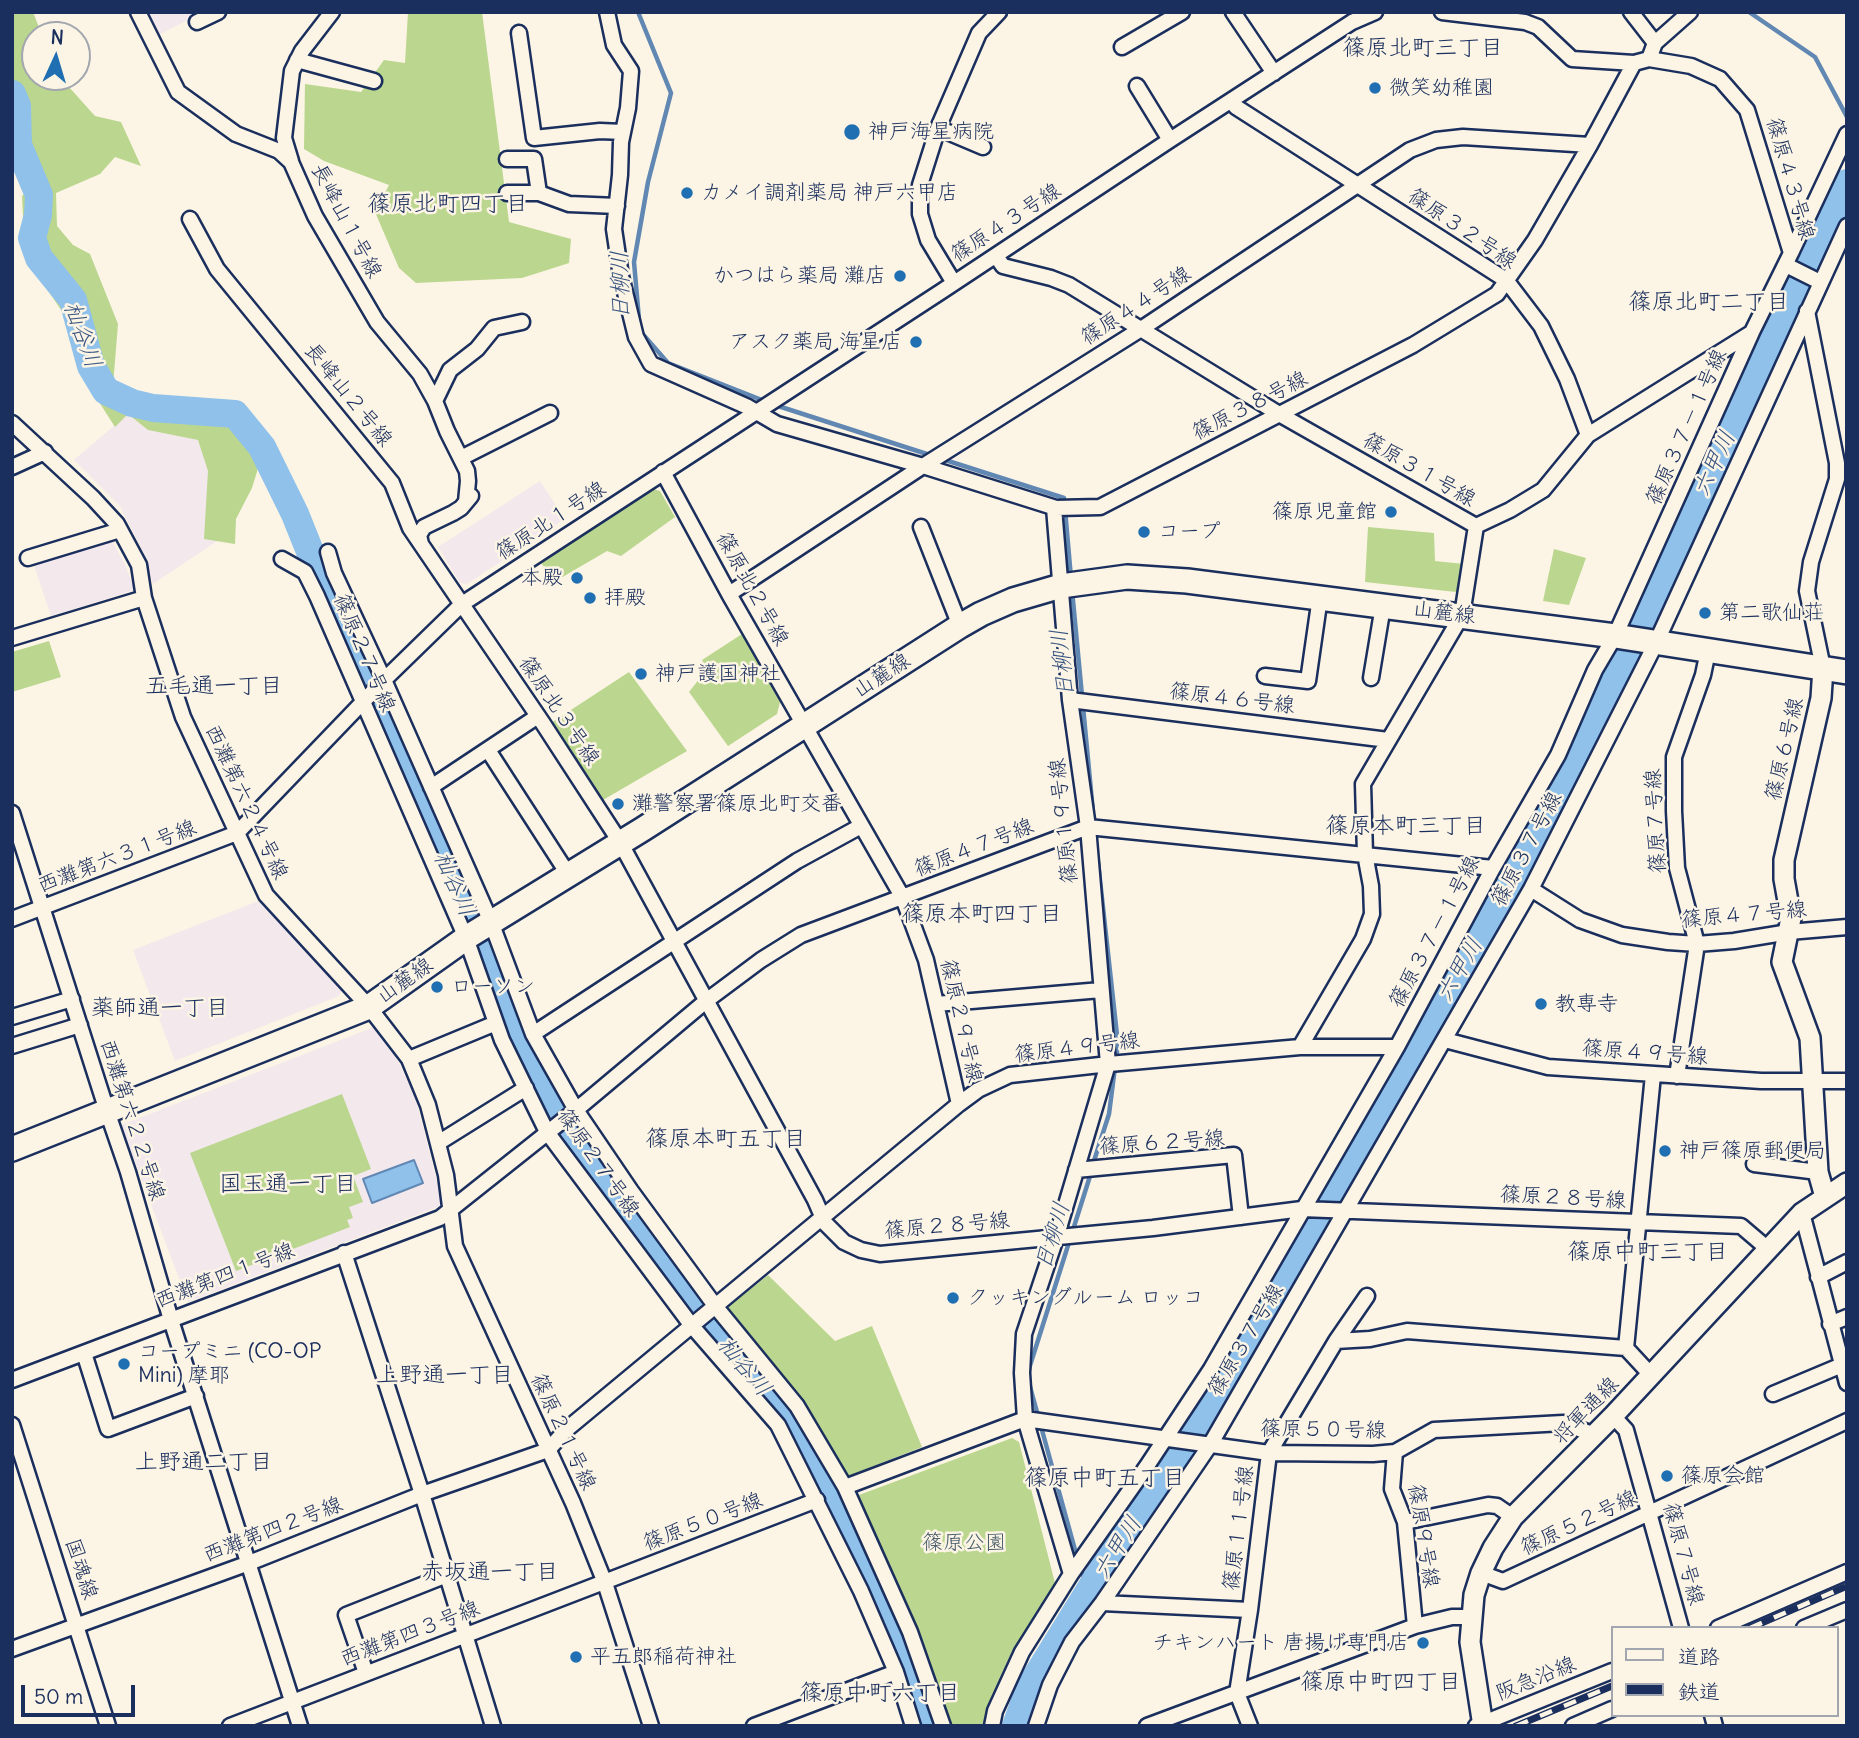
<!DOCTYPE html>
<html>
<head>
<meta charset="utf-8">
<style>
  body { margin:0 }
  #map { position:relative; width:1859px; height:1738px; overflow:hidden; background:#fcf5e5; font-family:Delius,"Klee One",sans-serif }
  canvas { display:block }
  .frame { position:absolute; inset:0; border:14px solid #1b2f5e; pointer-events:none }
  .legend { position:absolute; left:1611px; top:1626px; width:228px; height:91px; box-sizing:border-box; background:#fcf5e5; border:2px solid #a2a6af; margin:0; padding:9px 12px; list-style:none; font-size:21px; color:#1b2f5e }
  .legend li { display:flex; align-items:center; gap:14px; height:35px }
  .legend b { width:35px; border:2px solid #a2a6af }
  .north { position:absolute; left:21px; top:21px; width:70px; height:70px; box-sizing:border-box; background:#fcf5e5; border:2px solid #a2a6af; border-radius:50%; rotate:4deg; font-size:19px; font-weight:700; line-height:28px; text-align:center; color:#1b2f5e }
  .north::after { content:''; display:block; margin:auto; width:24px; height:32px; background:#1f6fb2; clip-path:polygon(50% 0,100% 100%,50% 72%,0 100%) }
  .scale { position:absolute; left:21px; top:1685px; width:114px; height:32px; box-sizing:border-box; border:4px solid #1b2f5e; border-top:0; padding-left:9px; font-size:21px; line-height:24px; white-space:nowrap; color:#1b2f5e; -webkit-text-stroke:5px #fcf5e5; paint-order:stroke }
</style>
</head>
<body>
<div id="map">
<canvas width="1859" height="1738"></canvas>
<div class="frame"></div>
<ul class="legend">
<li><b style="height:9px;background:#fcf5e5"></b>道路</li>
<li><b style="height:9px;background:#1b2f5e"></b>鉄道</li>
</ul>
<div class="north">N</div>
<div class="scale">50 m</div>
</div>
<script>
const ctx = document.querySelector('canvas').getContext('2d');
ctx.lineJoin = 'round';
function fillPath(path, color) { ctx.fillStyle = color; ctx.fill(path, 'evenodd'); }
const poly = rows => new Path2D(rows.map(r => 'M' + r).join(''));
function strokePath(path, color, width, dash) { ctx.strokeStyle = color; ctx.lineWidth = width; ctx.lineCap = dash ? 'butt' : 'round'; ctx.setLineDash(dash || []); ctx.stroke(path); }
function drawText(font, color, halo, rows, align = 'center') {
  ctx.font = font + ' Delius,"Klee One",sans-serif'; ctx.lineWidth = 5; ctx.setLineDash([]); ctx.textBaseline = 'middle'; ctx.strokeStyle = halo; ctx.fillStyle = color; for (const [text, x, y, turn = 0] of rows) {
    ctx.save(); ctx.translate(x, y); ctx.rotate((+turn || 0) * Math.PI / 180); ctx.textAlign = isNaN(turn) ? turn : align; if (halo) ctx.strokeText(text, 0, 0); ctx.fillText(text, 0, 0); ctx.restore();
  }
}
const built = poly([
  [145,12,203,12,157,36],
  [128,414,148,430,198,440,222,477,219,540,153,584,144,554,120,506,74,460],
  [540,481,565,519,467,584,460,583,438,547],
  [110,537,125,565,135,590,51,616,33,562],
  [261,900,342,988,339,996,175,1061,133,950],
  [374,1027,387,1040,415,1096,443,1205,188,1302,121,1125]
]);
const green = poly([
  [12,12,33,12,42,35,35,35,35,77,60,77,95,116,121,122,141,166,115,157,100,174,56,193,57,226,73,245,90,254,118,324,113,386,118,406,149,415,178,402,219,404,242,423,259,465,252,488,236,519,235,544,204,539,208,471,198,440,148,430,128,414,115,427,78,369,67,319,25,256,22,196,40,179,32,156,26,156,12,128],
  [408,12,482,12,509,222,571,239,569,263,522,278,416,283,399,268,375,212,389,185,324,161,304,149,305,84,361,92,384,60,405,63],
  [650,488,660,491,675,517,621,556,607,551,554,582,540,561],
  [1368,527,1434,533,1435,561,1464,564,1464,571,1456,592,1365,582],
  [1554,549,1586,558,1569,605,1543,601],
  [742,634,780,702,777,714,728,746,689,692,707,669,702,660],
  [49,641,61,677,12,692,12,652],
  [629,672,687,751,603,800,551,723],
  [342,1094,371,1169,353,1176,363,1202,349,1207,353,1218,347,1220,350,1227,236,1271,190,1153],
  [768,1275,835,1341,872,1326,922,1447,849,1476,844,1474,802,1401,728,1314,729,1306],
  [1012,1438,1019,1442,1055,1583,1053,1591,1012,1651,992,1695,983,1726,949,1726,859,1502,859,1495]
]);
const water = poly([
  [414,1160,423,1183,372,1203,363,1179,414,1160]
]);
const stream = poly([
  [638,12,671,93,648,182,634,262,640,331,668,363,767,402],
  [1749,12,1815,57,1847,117],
  [775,405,933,456],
  [942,459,1064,498,1071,578],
  [1072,590,1093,812],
  [1093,1164,1109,1114,1118,1044,1098,862],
  [1027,1375,1091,1173],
  [1029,1383,1077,1557],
  [1081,1568,1088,1593]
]);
const river = poly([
  [12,94,17,106,18,145,39,195,38,215,32,238,39,258,73,300,91,366,106,391,132,403,153,408,235,414,262,447,295,514,313,559,414,784,485,949,511,1021,552,1105,614,1201,691,1304,796,1429,835,1500,917,1691,929,1726],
  [1016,1726,1030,1687,1152,1489,1178,1457,1268,1310,1564,788,1847,183]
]);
const minor = poly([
  [138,12,178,92,236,134,279,151,291,162,315,216,377,322,420,374,435,401,447,431,467,471,468,481,466,502],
  [607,12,614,45,631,71,628,108,621,142,620,175,614,229,621,276,636,337,651,364,748,407,777,424,923,466,1056,508,1100,507,1413,345,1497,294,1535,240,1590,145,1634,63],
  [1233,12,1274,73],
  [1631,12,1655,43],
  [197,22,218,12],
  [519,33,534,138,600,131,623,132],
  [1122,47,1182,12],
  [1649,59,1655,43,1690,12],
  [297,60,374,81],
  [1137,86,1170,140],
  [1231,101,1236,107,1506,280,1541,326,1567,379,1588,435,1543,490,1510,510,1476,526],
  [938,128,983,147],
  [507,159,534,159,539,193,569,204,617,206],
  [291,161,284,138,292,71,302,51,332,12],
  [507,193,539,193],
  [190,219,217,269,392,483,410,528,542,722,620,842,815,1200,825,1223,844,1242,861,1250,880,1254,1153,1228,1302,1209,1741,1226,1768,1249],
  [1791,253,1847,134],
  [996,256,1003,266,1051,278,1069,285,1279,414,1476,526],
  [1786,265,1820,282],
  [954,283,928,240,920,214,920,185,938,128,979,33,999,12],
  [1807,311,1837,463,1837,479,1811,562,1807,591,1823,668],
  [435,401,450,370,477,349,494,328,522,322],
  [12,423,93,498,117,524,139,565,144,598,183,717,266,895,369,1007,409,1059,428,1105,446,1175,455,1246,573,1503,605,1583,651,1726],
  [1588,435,1751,333],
  [461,458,550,413],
  [12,467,45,452],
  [663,472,729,594,903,898,926,960,959,1104],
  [1054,508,1070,700,1088,827,1108,1064,1056,1238,1024,1334,1022,1373,1025,1419,1071,1574],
  [921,527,960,626],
  [421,544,419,535,424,527,453,513,461,508,471,496],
  [328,552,334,573,384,680,491,922,533,1034,576,1110,631,1191,716,1307,797,1406,845,1487,910,1632,943,1726],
  [28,558,120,530],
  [282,559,305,572,317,596,466,938,502,1040,547,1132,692,1326,778,1425,861,1591,896,1672,913,1726],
  [729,594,923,466,1141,329,1410,150,1436,140,1463,137,1590,145],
  [12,638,144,598],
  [1265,676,1308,681,1320,597],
  [1371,678,1383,606],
  [1070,700,1388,740],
  [488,750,568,874],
  [431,787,538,716],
  [12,813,107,1111,128,1172,171,1320,300,1726],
  [1531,889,1580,920,1622,935,1668,942,1697,944,1734,941,1789,932,1847,927],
  [12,919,237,833,384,680,462,604,942,291,1170,140,1352,22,1375,12],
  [936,1004,1101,990],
  [12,1017,72,999],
  [533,1034,797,861,861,826],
  [1445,1040,1548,1067,1761,1081,1847,1081],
  [12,1046,80,1025],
  [1300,1047,1363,939,1372,914,1371,886,1365,854,1363,784,1462,615,1476,526],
  [409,1059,496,1023],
  [1677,1076,1697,944,1677,868,1674,811,1674,757,1703,675,1708,651],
  [438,1143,526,1088],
  [1754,1164,1818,1172],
  [1076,1170,1234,1155,1241,1217],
  [1802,1213,1847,1383],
  [344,1253,422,1494,493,1726],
  [1818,1277,1847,1262],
  [1830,1324,1847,1317],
  [1336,1341,1367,1296],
  [1626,1348,1653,1075],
  [1626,1348,1651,1375],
  [84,1353,108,1429,196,1396],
  [12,1380,440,1218,576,1110,706,1001,761,960,801,935,1088,827,1493,868],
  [1773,1394,1842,1365],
  [1613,1416,1626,1430,1681,1628],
  [12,1425,108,1726],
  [1395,1452,1392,1489,1405,1522,1415,1626],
  [845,1487,1025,1419,1269,1453,1373,1454,1395,1452,1434,1430,1563,1423,1595,1435],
  [1405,1522,1488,1505,1497,1506,1513,1517],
  [1481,1573,1503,1581,1847,1421],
  [1102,1603,1250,1610],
  [1718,1628,1847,1572],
  [1804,1628,1847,1610],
  [12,1649,249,1563,422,1494,548,1450,567,1429,959,1104,978,1090,1010,1075,1109,1064,1300,1047,1397,1047],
  [366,1673,346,1615,447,1575],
  [1712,1715,1715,1726],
  [230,1726,817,1500],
  [754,1726,896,1672],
  [992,1726,995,1711,1022,1652,1071,1574,1147,1466,1211,1369,1397,1047,1493,868,1558,755,1595,670,1615,636,1752,332,1791,253,1747,110,1720,79,1691,66,1649,59,1634,63,1572,59,1538,27,1525,22,1442,12],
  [1036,1726,1050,1685,1072,1642,1102,1603,1210,1445,1531,889,1656,643,1847,226],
  [1147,1726,1415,1626,1452,1617,1472,1617],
  [1250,1726,1237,1693,1250,1610,1269,1453,1336,1341,1370,1339,1407,1331,1626,1348],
  [1476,1726,1612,1671],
  [1573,1726,1612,1709]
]);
const tertiary = poly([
  [1823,668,1821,698,1784,860,1784,879,1791,918,1782,962,1810,1038,1818,1172,1825,1197],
  [1483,1726,1470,1642,1474,1595,1481,1573,1493,1548,1513,1517,1613,1416,1802,1213,1847,1183]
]);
const primary = poly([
  [12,1149,369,1007,469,936,643,829,960,626,981,614,1013,600,1061,586,1127,577,1187,581,1615,636,1847,672]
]);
const rail = poly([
  [1750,1628,1847,1586],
  [1516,1726,1612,1686]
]);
const markers = [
  [1375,88,7,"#1f6fb2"],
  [852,132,9,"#1f6fb2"],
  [687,193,7,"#1f6fb2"],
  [900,276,7,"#1f6fb2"],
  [916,342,7,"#1f6fb2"],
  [1391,512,7,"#1f6fb2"],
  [1144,532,7,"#1f6fb2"],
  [577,578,7,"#1f6fb2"],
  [590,598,7,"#1f6fb2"],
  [1705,613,7,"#1f6fb2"],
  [641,674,7,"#1f6fb2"],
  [618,804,7,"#1f6fb2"],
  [437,987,7,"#1f6fb2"],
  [1541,1004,7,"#1f6fb2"],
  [1665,1151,7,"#1f6fb2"],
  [953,1298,7,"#1f6fb2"],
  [124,1364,7,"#1f6fb2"],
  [1667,1476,7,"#1f6fb2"],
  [1423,1643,7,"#1f6fb2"],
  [576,1657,7,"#1f6fb2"]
];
const poiNames = [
  ["微笑幼稚園",1389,88],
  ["神戸海星病院",868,132],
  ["カメイ調剤薬局 神戸六甲店",701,193],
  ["かつはら薬局 灘店",886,276,"right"],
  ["アスク薬局 海星店",902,342,"right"],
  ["篠原児童館",1377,512,"right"],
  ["コープ",1158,532],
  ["本殿",563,578,"right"],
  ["拝殿",604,598],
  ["第二歌仙荘",1719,613],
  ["神戸護国神社",655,674],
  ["灘警察署篠原北町交番",632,804],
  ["ローソン",451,987],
  ["教専寺",1555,1004],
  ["神戸篠原郵便局",1679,1151],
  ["クッキングルーム ロッコ",967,1298],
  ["コープミニ (CO-OP",138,1352],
  ["Mini) 摩耶",138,1376],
  ["篠原会館",1681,1476],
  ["チキンハート 唐揚げ専門店",1409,1643,"right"],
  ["平五郎稲荷神社",590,1657]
];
const streetNames = [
  ["篠原４３号線",1790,179,74],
  ["長峰山１号線",346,221,62],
  ["篠原４３号線",1006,223,-33],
  ["篠原３２号線",1462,229,34],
  ["篠原４４号線",1136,306,-33],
  ["長峰山２号線",348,395,51],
  ["篠原３８号線",1250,406,-27],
  ["篠原３７－１号線",1687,427,-66],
  ["篠原３１号線",1419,470,30],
  ["篠原北１号線",551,521,-33],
  ["篠原北２号線",752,589,61],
  ["山麓線",1444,613,7],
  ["篠原２７号線",364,653,67],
  ["山麓線",882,676,-33],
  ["篠原４６号線",1232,699,7],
  ["篠原北３号線",559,711,56],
  ["篠原６号線",1785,749,-77],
  ["西灘第六２４号線",246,802,65],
  ["篠原１９号線",1064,821,-96],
  ["篠原７号線",1656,821,-93],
  ["篠原４７号線",974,848,-21],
  ["篠原３７号線",1527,849,-62],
  ["西灘第六３１号線",117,857,-21],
  ["篠原４７号線",1744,915,-5],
  ["篠原３７－１号線",1435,932,-62],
  ["山麓線",405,981,-35],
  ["篠原２９号線",961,1021,77],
  ["篠原４９号線",1077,1048,-7],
  ["篠原４９号線",1645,1053,4],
  ["西灘第六２２号線",132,1120,72],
  ["篠原６２号線",1162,1143,-4],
  ["篠原２７号線",598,1163,55],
  ["篠原２８号線",1563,1198,3],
  ["篠原２８号線",947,1226,-5],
  ["西灘第四１号線",225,1276,-21],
  ["篠原３７号線",1246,1340,-59],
  ["将軍通線",1586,1411,-46],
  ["篠原５０号線",1323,1430,1],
  ["篠原２１号線",563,1432,65],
  ["篠原５０号線",703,1522,-21],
  ["篠原５２号線",1579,1523,-25],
  ["篠原１１号線",1239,1528,-83],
  ["西灘第四２号線",273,1530,-21],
  ["篠原９号線",1423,1536,81],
  ["篠原７号線",1683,1554,75],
  ["国魂線",81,1569,72],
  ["西灘第四３号線",410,1634,-21],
  ["阪急沿線",1536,1679,-22]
];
const parkNames = [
  ["篠原公園",964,1543]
];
const neighbourhoodNames = [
  ["篠原北町三丁目",1423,48],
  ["篠原北町四丁目",448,204],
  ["篠原北町二丁目",1709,302],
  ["五毛通一丁目",214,686],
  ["篠原本町三丁目",1406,826],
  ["篠原本町四丁目",982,914],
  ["薬師通一丁目",160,1008],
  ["篠原本町五丁目",726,1139],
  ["国玉通一丁目",288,1184],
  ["篠原中町三丁目",1648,1252],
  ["上野通一丁目",445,1375],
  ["上野通二丁目",204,1462],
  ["篠原中町五丁目",1105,1478],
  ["赤坂通一丁目",490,1572],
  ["篠原中町四丁目",1381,1682],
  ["篠原中町六丁目",880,1693]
];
const waterNames = [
  ["日柳川",621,285,-91],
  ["杣谷川",82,335,70],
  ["六甲川",1715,464,-65],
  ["日柳川",1063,663,-96],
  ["杣谷川",454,884,66],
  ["六甲川",1460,970,-60],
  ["日柳川",1053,1236,-73],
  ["杣谷川",744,1367,50],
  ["六甲川",1118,1548,-58]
];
fillPath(built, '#f3e8ec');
fillPath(green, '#bbd68e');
fillPath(water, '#8fc1eb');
strokePath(water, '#6187b3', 2);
strokePath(stream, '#6187b3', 4.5);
strokePath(river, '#8fc1eb', 28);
strokePath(minor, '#1b2f5e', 19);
strokePath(tertiary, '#1b2f5e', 24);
strokePath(primary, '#1b2f5e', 28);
strokePath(minor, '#fcf5e5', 14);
strokePath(tertiary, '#fcf5e5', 19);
strokePath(primary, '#fcf5e5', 23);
strokePath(rail, '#1b2f5e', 7);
strokePath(rail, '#fcf5e5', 4.5, [13]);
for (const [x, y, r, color] of markers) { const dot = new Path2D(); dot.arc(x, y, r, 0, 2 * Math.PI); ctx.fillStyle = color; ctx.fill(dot); strokePath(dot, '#fcf5e5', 2.5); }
drawText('21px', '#1b2f5e', '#fcf5e5', poiNames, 'left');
drawText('21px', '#1b2f5e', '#fcf5e5', streetNames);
drawText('21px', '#43596a', '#fcf5e5', parkNames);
drawText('23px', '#1b2f5e', '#fcf5e5', neighbourhoodNames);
drawText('italic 23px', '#385481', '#fcf5e5', waterNames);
</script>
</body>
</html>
